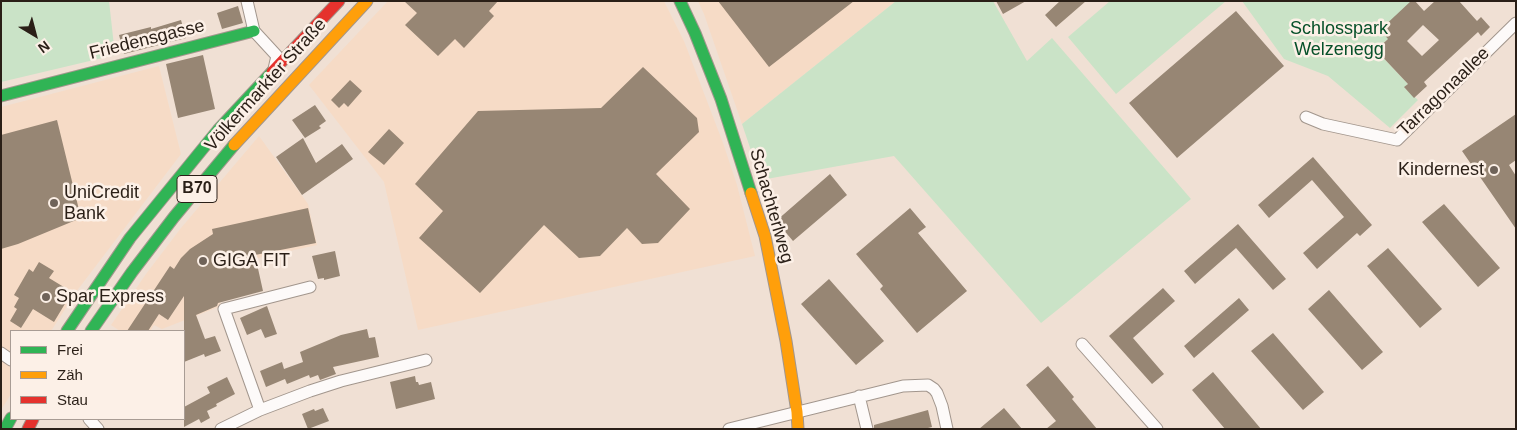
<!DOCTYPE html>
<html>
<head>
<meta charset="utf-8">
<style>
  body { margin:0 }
  #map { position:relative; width:1517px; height:430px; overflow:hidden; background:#f0e0d4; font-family:Arial,sans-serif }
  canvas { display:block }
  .frame { position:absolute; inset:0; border:2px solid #2a1f17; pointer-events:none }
  .legend { position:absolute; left:10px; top:330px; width:175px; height:90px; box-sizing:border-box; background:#fcf0e7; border:1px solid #a89c94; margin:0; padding:6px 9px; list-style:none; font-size:15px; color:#2a1f17 }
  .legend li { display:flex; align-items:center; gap:10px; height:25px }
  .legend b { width:25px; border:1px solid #a89c94 }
  .north { position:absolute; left:10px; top:10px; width:50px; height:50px; -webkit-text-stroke:4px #fcf0e7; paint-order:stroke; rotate:143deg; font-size:14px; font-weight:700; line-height:20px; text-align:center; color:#2a1f17 }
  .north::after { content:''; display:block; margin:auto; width:18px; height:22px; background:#2a1f17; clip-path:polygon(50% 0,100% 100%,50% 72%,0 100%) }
</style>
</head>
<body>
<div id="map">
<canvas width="1517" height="430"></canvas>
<div class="frame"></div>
<ul class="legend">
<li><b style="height:6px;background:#30b455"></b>Frei</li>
<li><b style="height:6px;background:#ff9f0a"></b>Zäh</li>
<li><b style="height:6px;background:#e5322d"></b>Stau</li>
</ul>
<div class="north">N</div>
</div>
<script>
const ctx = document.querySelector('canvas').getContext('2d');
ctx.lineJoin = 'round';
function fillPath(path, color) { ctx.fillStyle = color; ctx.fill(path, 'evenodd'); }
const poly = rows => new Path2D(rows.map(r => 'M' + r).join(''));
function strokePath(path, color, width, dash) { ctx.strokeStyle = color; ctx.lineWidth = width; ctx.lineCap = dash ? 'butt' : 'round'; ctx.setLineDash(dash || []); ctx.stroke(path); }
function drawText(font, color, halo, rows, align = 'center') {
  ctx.font = font + ' Arial,sans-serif'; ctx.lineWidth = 5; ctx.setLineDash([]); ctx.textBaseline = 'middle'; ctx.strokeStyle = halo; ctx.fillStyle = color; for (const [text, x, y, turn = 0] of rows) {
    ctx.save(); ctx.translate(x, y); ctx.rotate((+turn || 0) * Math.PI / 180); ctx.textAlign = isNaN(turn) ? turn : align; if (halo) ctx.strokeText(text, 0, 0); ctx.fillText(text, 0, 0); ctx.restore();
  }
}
const built = poly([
  [388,1,664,1,684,41,723,143,737,185,755,256,418,330,384,182,309,85],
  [698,1,896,1,742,124,704,14],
  [159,66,181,154,76,292,51,331,11,331,11,394,1,410,1,107],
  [259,136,308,204,317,245,213,268,221,306,162,329,154,325,150,331,120,331,111,325,146,274,181,228]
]);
const green = poly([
  [1,1,109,1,115,55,1,82],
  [896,1,993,1,1027,61,1052,38,1191,199,1066,303,1041,323,894,156,761,180,742,124],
  [1110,1,1226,1,1116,94,1068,37],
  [1242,1,1411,1,1388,39,1376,50,1408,84,1405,88,1418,100,1390,128,1328,76,1284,59]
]);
const building = poly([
  [404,1,498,1,489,11,494,16,464,48,455,39,438,56,405,25,417,13],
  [718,1,854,1,769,67],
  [996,1,1026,1,1003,14],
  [1060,1,1086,1,1056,27,1045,15],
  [1411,1,1415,1,1424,11,1435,1,1459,1,1477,21,1481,17,1490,27,1481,36,1478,32,1424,82,1427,86,1414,98,1404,87,1408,84,1376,50,1388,39,1380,30],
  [1423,25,1439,40,1422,56,1407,41],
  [238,6,243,23,222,29,217,13],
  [1236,11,1284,66,1177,158,1129,103],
  [181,20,186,38,124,54,119,35,151,27,151,29],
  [203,55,215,109,178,118,166,64],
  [643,67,697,118,699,132,656,174,690,209,658,243,642,244,627,228,600,256,579,258,544,225,480,293,419,238,443,211,415,184,478,111,601,108],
  [350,80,362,91,348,107,344,103,339,108,331,100],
  [315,105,326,121,319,126,321,128,305,138,292,120],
  [1516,114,1516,160,1509,165,1516,176,1516,229,1462,151],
  [57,120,81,218,18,244,1,249,1,135],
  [389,129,404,143,384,165,368,152],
  [303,138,316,163,342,144,353,159,302,195,276,157],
  [1313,157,1372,225,1360,236,1357,233,1317,269,1303,253,1344,217,1312,180,1269,218,1258,205],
  [830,174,847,195,793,241,776,221],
  [1444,204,1500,268,1478,287,1422,222],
  [308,208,316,243,255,255,263,291,218,303,217,306,196,315,205,339,215,336,221,351,205,357,204,354,184,362,184,296,168,320,159,314,148,331,127,331,170,266,174,269,181,258,190,249,213,234,212,229],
  [910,208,926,227,918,233,967,291,917,333,880,289,883,286,856,254],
  [1238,224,1286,279,1273,290,1236,248,1195,284,1184,271],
  [1388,248,1442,309,1420,328,1367,266],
  [335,251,340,276,324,280,324,278,318,279,312,256],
  [39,262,54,271,49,278,72,292,54,322,33,309,21,328,10,321,17,309,14,307,19,298,14,295,29,269,33,272],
  [829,279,884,341,856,365,801,304],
  [1163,288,1175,301,1133,338,1164,374,1152,384,1109,336],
  [1329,290,1383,352,1362,370,1308,309],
  [1239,298,1249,310,1194,358,1184,346],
  [267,306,277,334,265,338,261,329,247,335,240,318],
  [367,329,369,338,375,337,379,357,333,367,336,374,320,380,318,375,310,378,309,375,287,384,285,379,266,387,260,371,282,362,284,369,303,362,300,352,341,335],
  [1273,333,1324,392,1303,410,1251,351],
  [1048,366,1074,397,1072,399,1097,429,1046,429,1056,421,1026,385],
  [1213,372,1261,429,1225,429,1192,390],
  [415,376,416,382,418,382,419,385,431,382,435,399,396,409,390,382],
  [227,377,235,394,216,404,217,406,207,411,210,418,201,423,199,419,184,427,184,407,210,393,207,387],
  [323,408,329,421,308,429,302,414,314,409,315,411],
  [1004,408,1022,429,979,429],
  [928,410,932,427,924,429,874,429,874,425]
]);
const street = poly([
  [247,1,254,31,277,56,274,69],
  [1306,117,1323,124,1397,140,1516,23],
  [1082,344,1157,429],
  [1,353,11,360],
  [859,396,867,429],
  [260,410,224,309,310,287],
  [89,419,98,429],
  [221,429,260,410,310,391,341,381,426,360],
  [729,429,903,386,928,385,934,389,937,393,942,406,947,429]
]);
const fast = poly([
  [680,1,695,33,721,99,751,193],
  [1,96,254,31],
  [67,331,130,238,218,130,272,72],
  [91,331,132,272,174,217,234,145],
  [5,429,11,418]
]);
const slow = poly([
  [234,145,367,1],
  [751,193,765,236,786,341,797,412,798,429]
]);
const jam = poly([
  [272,72,339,1],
  [28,429,33,419]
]);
const markers = [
  [1494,170,5,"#6f6359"],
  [54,203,5,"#6f6359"],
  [203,261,5,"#6f6359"],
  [46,297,5,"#6f6359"]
];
const shields = [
  [197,189,40]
];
const shieldNames = [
  ["B70",197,189]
];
const parkNames = [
  ["Schlosspark",1339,29],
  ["Welzenegg",1339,50]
];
const streetNames = [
  ["Friedensgasse",147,40,-14],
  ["Völkermarkter Straße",266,85,-48],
  ["Tarragonaallee",1444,92,-44],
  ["Schachterlweg",771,206,74]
];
const poiNames = [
  ["Kindernest",1484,170,"right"],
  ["UniCredit",64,193],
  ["Bank",64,214],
  ["GIGA FIT",213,261],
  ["Spar Express",56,297]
];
fillPath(built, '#f6dbc6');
fillPath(green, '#cae3c7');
fillPath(building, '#978674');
strokePath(street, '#a2968d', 13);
strokePath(fast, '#a2968d', 13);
strokePath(slow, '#a2968d', 13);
strokePath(jam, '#a2968d', 13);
strokePath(street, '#fdfaf9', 11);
strokePath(fast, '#30b455', 11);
strokePath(slow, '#ff9f0a', 11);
strokePath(jam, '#e5322d', 11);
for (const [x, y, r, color] of markers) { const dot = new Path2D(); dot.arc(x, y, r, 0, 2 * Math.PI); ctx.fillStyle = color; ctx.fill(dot); strokePath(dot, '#fcf0e7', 2); }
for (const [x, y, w] of shields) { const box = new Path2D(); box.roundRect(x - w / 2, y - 13.5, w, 27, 4); ctx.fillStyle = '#fcf0e7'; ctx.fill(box); strokePath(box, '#2a1f17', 1); }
drawText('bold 16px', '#2a1f17', null, shieldNames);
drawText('18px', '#065029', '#fcf0e7', parkNames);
drawText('18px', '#2a1f17', '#fcf0e7', streetNames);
drawText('18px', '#2a1f17', '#fcf0e7', poiNames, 'left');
</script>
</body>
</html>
